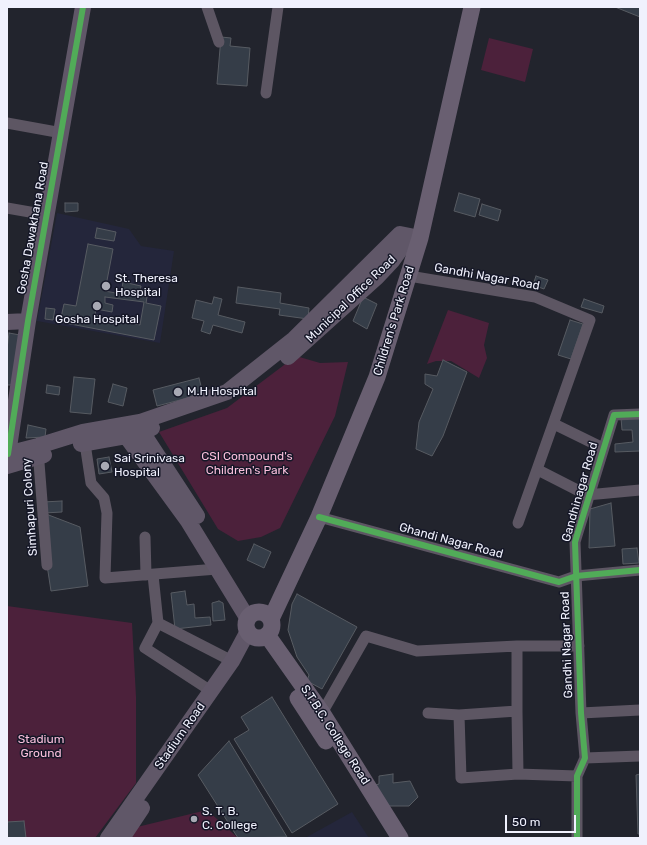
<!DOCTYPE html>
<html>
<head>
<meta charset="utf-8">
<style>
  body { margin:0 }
  #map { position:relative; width:647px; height:845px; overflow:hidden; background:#22242d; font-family:Rubik,sans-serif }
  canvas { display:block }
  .frame { position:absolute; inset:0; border:8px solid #f0f1fd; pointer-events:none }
  .scale { position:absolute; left:505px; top:815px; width:71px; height:18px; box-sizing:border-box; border:2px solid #f0f1fd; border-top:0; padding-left:5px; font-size:12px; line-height:14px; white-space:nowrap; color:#f0f1fd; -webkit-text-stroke:3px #151727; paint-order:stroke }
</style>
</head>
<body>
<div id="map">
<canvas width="647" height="845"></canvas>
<div class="frame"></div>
<div class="scale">50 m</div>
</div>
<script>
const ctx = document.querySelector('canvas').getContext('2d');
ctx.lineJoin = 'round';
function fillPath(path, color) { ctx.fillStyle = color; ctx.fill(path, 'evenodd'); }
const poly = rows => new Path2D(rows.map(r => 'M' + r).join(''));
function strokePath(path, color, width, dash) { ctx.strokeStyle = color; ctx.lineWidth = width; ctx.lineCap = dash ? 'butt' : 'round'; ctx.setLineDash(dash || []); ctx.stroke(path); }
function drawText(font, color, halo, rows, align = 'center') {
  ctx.font = font + ' Rubik,sans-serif'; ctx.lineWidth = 3; ctx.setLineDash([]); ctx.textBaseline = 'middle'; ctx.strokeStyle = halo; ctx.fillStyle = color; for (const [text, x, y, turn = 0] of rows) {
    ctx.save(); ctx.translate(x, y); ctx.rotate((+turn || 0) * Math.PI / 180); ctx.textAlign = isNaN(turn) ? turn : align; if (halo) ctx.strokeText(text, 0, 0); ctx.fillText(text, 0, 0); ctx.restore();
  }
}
const built = poly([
  [57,213,129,229,141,246,174,251,160,343,37,321],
  [352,812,369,838,305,838]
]);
const green = poly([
  [489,38,533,49,525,82,481,70],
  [448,310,489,323,484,345,487,358,479,378,451,361,436,361,427,364],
  [296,356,320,363,348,362,335,416,280,528,261,537,238,541,218,529,159,432,227,408],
  [7,606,132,623,136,697,136,783,95,838,7,838],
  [207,810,238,838,128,838,133,828]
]);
const building = poly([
  [615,7,640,7,640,17,615,7],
  [221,37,231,38,230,46,250,48,247,86,217,84,221,37],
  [459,193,480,199,475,217,454,211,459,193],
  [65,203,78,203,78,211,65,212,65,203],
  [482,204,501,210,498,221,479,215,482,204],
  [97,228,116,232,114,241,95,238,97,228],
  [88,244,113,249,105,291,121,294,123,282,141,286,139,296,147,297,146,303,161,306,154,340,60,322,64,304,76,306,88,244],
  [105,297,144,302,140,325,95,315,96,309,112,312,113,305,105,303,105,297],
  [536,276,548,280,544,289,533,285,536,276],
  [238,287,281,293,280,303,309,308,308,319,279,315,280,309,236,303,238,287],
  [214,297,222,299,218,315,245,322,242,333,213,325,210,334,201,331,204,321,192,318,196,300,212,304,214,297],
  [363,297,377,304,367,329,353,321,363,297],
  [584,299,604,306,602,313,581,307,584,299],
  [46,308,55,309,53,320,45,319,46,308],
  [570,320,583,324,571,359,558,355,570,320],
  [9,333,20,335,13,385,7,385,7,349,9,333],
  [443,360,467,372,443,436,432,456,416,449,419,422,433,389,425,384,425,374,437,376,443,360],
  [74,377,95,379,91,414,70,412,74,377],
  [199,378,203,394,157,406,153,390,199,378],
  [113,384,127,388,123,406,108,402,113,384],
  [47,385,60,387,59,395,46,393,47,385],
  [640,417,640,451,615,452,615,444,633,442,632,430,622,430,621,418,640,417],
  [28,425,46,429,45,437,26,438,28,425],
  [109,457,112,472,99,474,97,459,109,457],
  [62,501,62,512,44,513,43,502,62,501],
  [611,503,615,546,589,548,590,509,611,503],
  [46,514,80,527,88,586,51,591,47,565,46,514],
  [254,544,271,552,264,568,247,560,254,544],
  [637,548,639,563,623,564,622,549,637,548],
  [185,591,187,605,194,604,195,618,210,617,211,625,175,629,171,593,185,591],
  [297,594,357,627,322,689,307,681,309,675,297,657,288,630,292,604,297,594],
  [219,601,223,603,225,620,213,621,212,603,219,601],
  [272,697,338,804,292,833,234,739,249,730,241,717,272,697],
  [229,741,287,837,238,838,198,775,229,741],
  [393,774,393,783,410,781,418,797,409,806,385,806,375,785,379,784,379,776,393,774],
  [640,774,640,834,638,834,636,775,640,774],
  [24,821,26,838,7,838,7,822,24,821]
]);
const street = poly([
  [207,7,219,42],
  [266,93,278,7],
  [7,123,62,133],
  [7,208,47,215],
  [409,276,535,297,590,320,518,523],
  [554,424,603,448],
  [84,437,91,483,104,498,107,513,105,578,217,569],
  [38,450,47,565],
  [538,470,587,495,640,490],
  [319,517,559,582,576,576,640,570],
  [145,537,146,575],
  [153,575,158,623,232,661],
  [158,623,145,648,211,691],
  [517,711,518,774,577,776],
  [322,713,366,636,417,651,517,646],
  [428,713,459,715,517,711,517,646,579,646],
  [581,713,640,710],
  [459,715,461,778,518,774],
  [585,758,640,756],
  [577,838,577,776,585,758,581,713,575,542,614,415,640,414]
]);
const secondary = poly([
  [7,322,28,321],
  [288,357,377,277,392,261,410,236],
  [140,422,142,432,197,516],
  [125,427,126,436,188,521,248,619],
  [81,444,126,436,152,428],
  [7,454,38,446,83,432,140,422,227,392,294,339,400,234,420,238],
  [8,454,28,321,83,7],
  [7,466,44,455],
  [108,838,232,661,248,631],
  [122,838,142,808]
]);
const primary = poly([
  '246 625a13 13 0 1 1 26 0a13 13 0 1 1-26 0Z',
  [271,619,319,517,377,377,420,238,472,7],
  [267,635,322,713,400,838],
  [298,698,326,741]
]);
const cycleway = poly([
  [8,454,28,321,83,7],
  [319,517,559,582,576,576,640,570],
  [577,838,577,776,585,758,581,713,575,542,614,415,640,414]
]);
const markers = [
  [106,286,5,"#a8a9b4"],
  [97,306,5,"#a8a9b4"],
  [178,392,5,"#a8a9b4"],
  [105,466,5,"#a8a9b4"],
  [194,819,4,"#a8a9b4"]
];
const streetNames = [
  ["Gosha Dawakhana Road",33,228,-80],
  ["Gandhi Nagar Road",487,277,10],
  ["Municipal Office Road",351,299,-44],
  ["Children's Park Road",394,321,-73],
  ["Gandhinagar Road",580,492,-74],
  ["Simhapuri Colony",30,507,-94],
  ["Ghandi Nagar Road",451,541,15],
  ["Gandhi Nagar Road",567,645,-92],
  ["S.T.B.C. College Road",335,735,57],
  ["Stadium Road",180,736,-55]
];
const poiNames = [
  ["St. Theresa",115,279],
  ["Hospital",115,293],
  ["Gosha Hospital",97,320,"center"],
  ["M.H Hospital",187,392],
  ["Sai Srinivasa",114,459],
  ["Hospital",114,473],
  ["S. T. B.",202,812],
  ["C. College",202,826]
];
const parkNames = [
  ["CSI Compound's",247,457],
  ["Children's Park",247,471],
  ["Stadium",41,740],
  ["Ground",41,754]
];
fillPath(built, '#24263b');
fillPath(green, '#4c213b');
fillPath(building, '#353d48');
strokePath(building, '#575b62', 1);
strokePath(street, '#5d5663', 11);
strokePath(secondary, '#605768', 16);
strokePath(primary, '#695f71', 17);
strokePath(cycleway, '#51ab58', 6);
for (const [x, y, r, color] of markers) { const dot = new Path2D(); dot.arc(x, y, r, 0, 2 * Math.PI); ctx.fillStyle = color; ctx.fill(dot); strokePath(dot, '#151727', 1.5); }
drawText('12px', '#f0f1fd', '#151727', streetNames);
drawText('12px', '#f0f1fd', '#151727', poiNames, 'left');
drawText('12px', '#fabfdc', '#151727', parkNames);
</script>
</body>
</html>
